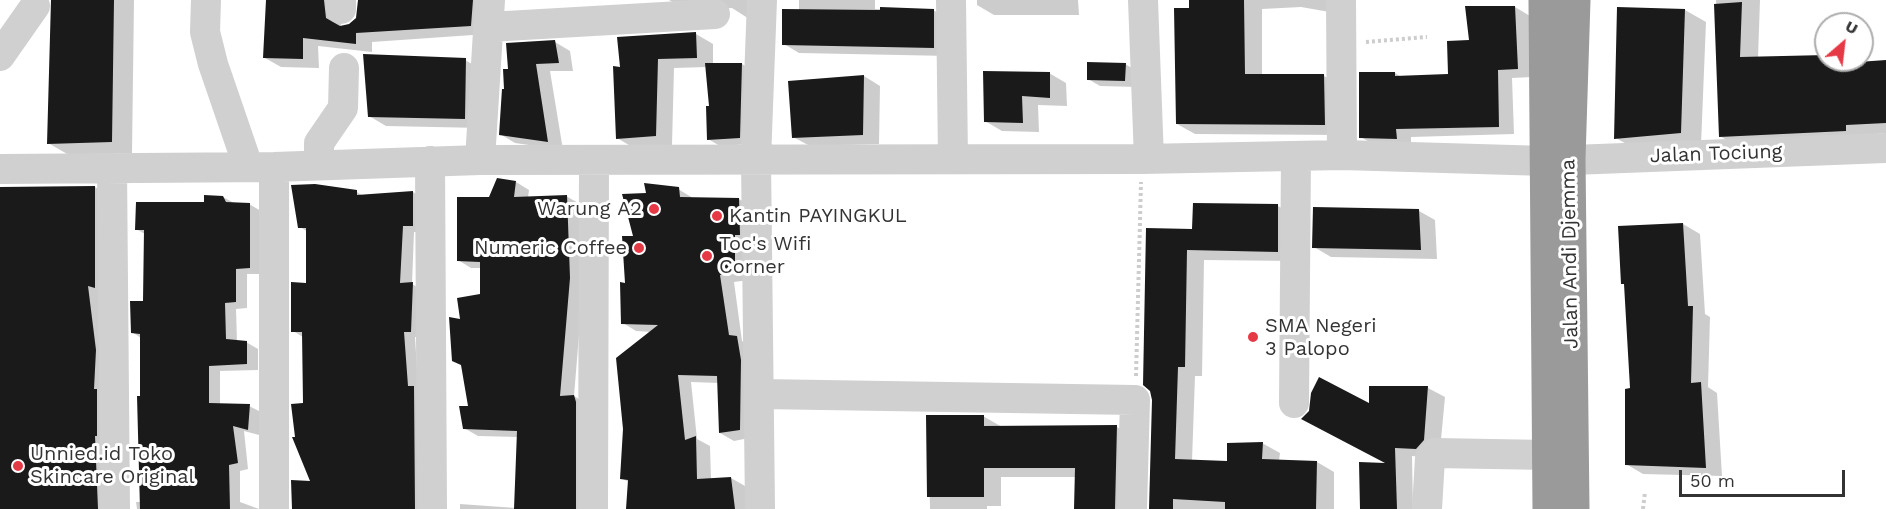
<!DOCTYPE html>
<html>
<head>
<meta charset="utf-8">
<style>
  body { margin:0 }
  #map { position:relative; width:1886px; height:509px; overflow:hidden; background:#fff; font-family:"Work Sans",sans-serif }
  canvas { display:block }
  .north { position:absolute; left:1814px; top:12px; width:60px; height:60px; box-sizing:border-box; background:#fff; border:2px solid #adadad; border-radius:50%; rotate:28deg; font-size:16px; font-weight:700; line-height:24px; text-align:center; color:#333 }
  .north::after { content:''; display:block; margin:auto; width:21px; height:27px; background:#e63946; clip-path:polygon(50% 0,100% 100%,50% 72%,0 100%) }
  .scale { position:absolute; left:1679px; top:470px; width:166px; height:27px; box-sizing:border-box; border:3px solid #333; border-top:0; padding-left:8px; font-size:18px; line-height:21px; white-space:nowrap; color:#333; -webkit-text-stroke:4px #fff; paint-order:stroke }
</style>
</head>
<body>
<div id="map">
<canvas width="1886" height="509"></canvas>
<div class="north">U</div>
<div class="scale">50 m</div>
</div>
<script>
const ctx = document.querySelector('canvas').getContext('2d');
ctx.lineJoin = 'round';
function fillPath(path, color) { ctx.fillStyle = color; ctx.fill(path, 'evenodd'); }
const poly = rows => new Path2D(rows.map(r => 'M' + r).join(''));
function strokePath(path, color, width, dash) { ctx.strokeStyle = color; ctx.lineWidth = width; ctx.lineCap = dash ? 'butt' : 'round'; ctx.setLineDash(dash || []); ctx.stroke(path); }
function drawText(font, color, halo, rows, align = 'center') {
  ctx.font = font + ' "Work Sans",sans-serif'; ctx.lineWidth = 6; ctx.setLineDash([]); ctx.textBaseline = 'middle'; ctx.strokeStyle = halo; ctx.fillStyle = color; for (const [text, x, y, turn = 0] of rows) {
    ctx.save(); ctx.translate(x, y); ctx.rotate((+turn || 0) * Math.PI / 180); ctx.textAlign = isNaN(turn) ? turn : align; if (halo) ctx.strokeText(text, 0, 0); ctx.fillText(text, 0, 0); ctx.restore();
  }
}
const shadow = poly([
  [52,0,134,0,132,153,69,155,48,143],
  [267,0,342,0,339,9,341,26,350,26,357,19,359,0,491,0,487,34,372,42,372,52,318,46,319,68,281,67,265,58],
  [669,0,763,0,754,22,732,8,688,11],
  [799,0,875,0,875,9,933,10,949,19,950,56,799,53,784,44,799,11],
  [977,0,1078,0,1079,15,994,15,977,5],
  [1190,0,1346,0,1341,14,1301,7,1262,9,1262,75,1324,76,1342,86,1342,135,1195,134,1177,124],
  [1716,0,1760,0,1758,58,1826,56,1826,60,1850,60,1857,64,1886,62,1886,133,1738,147,1720,136],
  [1515,7,1530,16,1532,77,1512,78,1514,134,1411,137,1411,147,1376,146,1361,137,1395,73,1401,77,1450,76,1471,41],
  [1685,10,1706,22,1701,145,1637,150,1616,138],
  [696,34,713,44,713,65,742,64,754,71,751,144,720,146,708,139,710,107,707,67,674,68,672,145,634,148,617,138,621,68],
  [555,42,570,51,573,71,550,71,563,150,515,143,500,134,509,70],
  [465,60,482,70,482,128,386,126,369,116],
  [1125,64,1137,71,1137,87,1100,86,1088,79],
  [1049,73,1066,83,1067,106,1038,105,1039,132,1002,131,985,121],
  [864,76,880,86,879,144,810,146,793,137],
  [516,182,529,190,528,198,566,196,580,204,583,286,574,396,587,404,589,509,460,509,460,504,516,508,518,437,478,436,464,428,470,408,461,320,481,296,482,268,471,268,458,260,490,198],
  [95,187,108,195,110,509,10,509,0,490,0,200],
  [678,189,693,198,739,199,753,207,749,280,734,282,742,341,751,346,754,437,734,441,720,433,719,383,691,382,697,439,710,446,711,479,731,478,745,486,747,509,627,509,629,482,621,478,652,332,636,331,623,323,627,284,635,237,648,194],
  [357,192,363,196,413,192,424,199,424,232,414,232,412,284,424,291,422,337,415,337,426,509,293,509,313,483,297,438,305,404,303,337,293,331,308,284,308,232,300,227],
  [223,197,234,203,249,204,261,211,261,274,247,274,247,308,236,309,237,342,246,342,258,349,258,370,220,371,220,405,249,406,261,412,259,435,244,431,248,469,240,471,240,502,259,509,137,509,136,502,141,502,141,338,132,332,144,302,145,234,136,229],
  [1278,206,1295,216,1295,261,1204,260,1202,376,1195,376,1192,461,1228,463,1262,443,1280,453,1279,461,1317,462,1334,472,1334,509,1151,509,1154,400,1151,390,1145,384,1193,231],
  [1419,211,1435,220,1437,259,1331,257,1314,247],
  [1683,224,1700,234,1705,314,1710,317,1708,387,1717,393,1722,476,1643,474,1626,464,1632,390,1626,285],
  [1370,387,1428,388,1445,397,1440,450,1433,458,1412,456,1413,509,1361,509,1390,464,1370,405],
  [928,416,983,416,1002,427,1117,427,1134,437,1134,509,1075,509,1076,477,1001,477,1001,506,987,506,987,509,930,509]
]);
const building = poly([
  [51,0,114,0,112,142,47,144],
  [266,0,324,0,326,18,340,26,349,24,356,18,358,0,473,0,471,26,356,33,356,44,303,38,303,59,263,58],
  [1189,0,1244,0,1245,74,1324,74,1325,125,1176,124,1174,8,1189,8],
  [1742,2,1740,57,1826,55,1826,60,1844,60,1844,63,1886,60,1886,123,1846,125,1846,131,1719,137,1714,4],
  [1465,6,1515,6,1518,69,1498,70,1499,127,1396,129,1397,139,1359,138,1359,72,1395,72,1395,76,1448,74,1447,41,1469,40],
  [880,7,934,9,934,48,782,45,782,9,880,10],
  [1617,7,1685,9,1681,133,1614,139],
  [696,32,697,58,658,59,656,136,616,139,613,66,620,67,617,37],
  [555,40,559,63,536,64,548,142,499,135,502,89,504,89,503,69,508,69,506,43],
  [363,54,466,58,465,119,368,117],
  [1087,62,1126,63,1125,81,1087,80],
  [705,63,742,63,740,138,707,140,706,106,709,106],
  [983,71,1050,72,1050,98,1022,96,1023,123,984,122],
  [864,75,863,135,792,138,788,81],
  [497,178,516,181,514,197,567,195,570,278,560,396,574,395,576,402,576,509,514,509,517,431,463,429,459,406,468,406,461,365,452,361,449,317,460,319,457,298,480,294,480,262,457,261,457,197,489,197],
  [644,183,679,187,680,197,739,198,740,235,735,235,735,272,720,275,729,335,737,336,741,360,740,430,719,433,717,376,678,375,685,440,696,436,697,479,731,477,735,509,626,509,628,480,620,479,623,429,616,358,658,325,621,324,620,282,625,283,622,236,633,236,622,194,646,193],
  [315,184,357,190,357,195,413,191,413,226,403,226,400,283,413,282,411,332,404,332,408,386,414,386,415,509,292,509,291,480,310,481,292,437,295,437,291,404,303,403,302,332,291,332,291,282,306,283,306,228,298,228,291,185],
  [95,186,95,288,88,286,96,350,94,389,97,389,97,436,95,436,98,509,0,509,0,187],
  [204,195,223,196,226,202,250,203,250,268,236,269,236,302,225,303,226,339,247,341,247,364,209,366,209,403,250,404,248,430,233,426,238,463,229,465,230,509,140,509,137,396,140,396,140,334,131,333,130,301,143,301,144,230,135,230,136,202,204,202],
  [1193,203,1278,204,1278,252,1187,250,1185,367,1178,367,1175,459,1227,461,1227,443,1263,442,1262,459,1317,461,1316,509,1225,509,1225,502,1173,499,1173,509,1149,509,1152,400,1150,391,1143,385,1146,228,1192,229],
  [1313,207,1419,209,1421,250,1312,248],
  [1683,223,1688,306,1693,306,1691,383,1701,382,1706,468,1625,465,1625,389,1630,388,1624,284,1621,284,1618,226],
  [1319,377,1369,403,1369,386,1428,386,1424,440,1416,449,1395,448,1397,509,1360,509,1359,462,1385,463,1301,419,1309,411,1311,393],
  [926,415,984,415,984,426,1117,425,1115,509,1074,509,1075,468,984,468,984,497,927,497]
]);
const path = poly([
  [1366,42,1427,37],
  [1136,376,1141,182],
  [1643,509,1645,492]
]);
const minor = poly([
  [206,0,205,32,213,64,248,166],
  [951,0,953,159],
  [1143,0,1149,159],
  [1341,0,1342,155],
  [341,9,341,0],
  [489,27,715,14],
  [0,56,35,6],
  [480,160,490,0],
  [430,161,432,509],
  [319,165,319,143,343,108,344,68],
  [112,168,115,509],
  [0,169,274,167,480,160,1142,159,1342,155,1546,161,1886,148],
  [760,394,1135,400,1132,509],
  [1294,403,1296,156],
  [274,509,274,167],
  [593,509,594,161],
  [760,509,756,160,762,0],
  [1427,509,1430,458,1435,453,1548,455]
]);
const highway = poly([
  [1545,0,1549,509],
  [1573,509,1569,159,1574,0]
]);
const markers = [
  [654,209,6,"#e63946"],
  [717,216,6,"#e63946"],
  [639,248,6,"#e63946"],
  [707,256,6,"#e63946"],
  [1253,337,6,"#e63946"],
  [18,466,6,"#e63946"]
];
const streetNames = [
  ["Jalan Tociung",1716,154,-2],
  ["Jalan Andi Djemma",1570,254,-91]
];
const poiNames = [
  ["Warung A2",642,209,"right"],
  ["Kantin PAYINGKUL",729,216],
  ["Toc's Wifi",719,244],
  ["Corner",719,267],
  ["Numeric Coffee",627,248,"right"],
  ["SMA Negeri",1265,326],
  ["3 Palopo",1265,349],
  ["Unnied.id Toko",30,454],
  ["Skincare Original",30,477]
];
fillPath(shadow, '#0003');
fillPath(building, '#1a1a1a');
strokePath(path, '#cdcdcd', 4, [3, 3]);
strokePath(minor, '#d0d0d0', 30);
strokePath(highway, '#9a9a9a', 33);
for (const [x, y, r, color] of markers) { const dot = new Path2D(); dot.arc(x, y, r, 0, 2 * Math.PI); ctx.fillStyle = color; ctx.fill(dot); strokePath(dot, '#fff', 2); }
drawText('20px', '#333', '#fff', streetNames);
drawText('20px', '#333', '#fff', poiNames, 'left');
</script>
</body>
</html>
